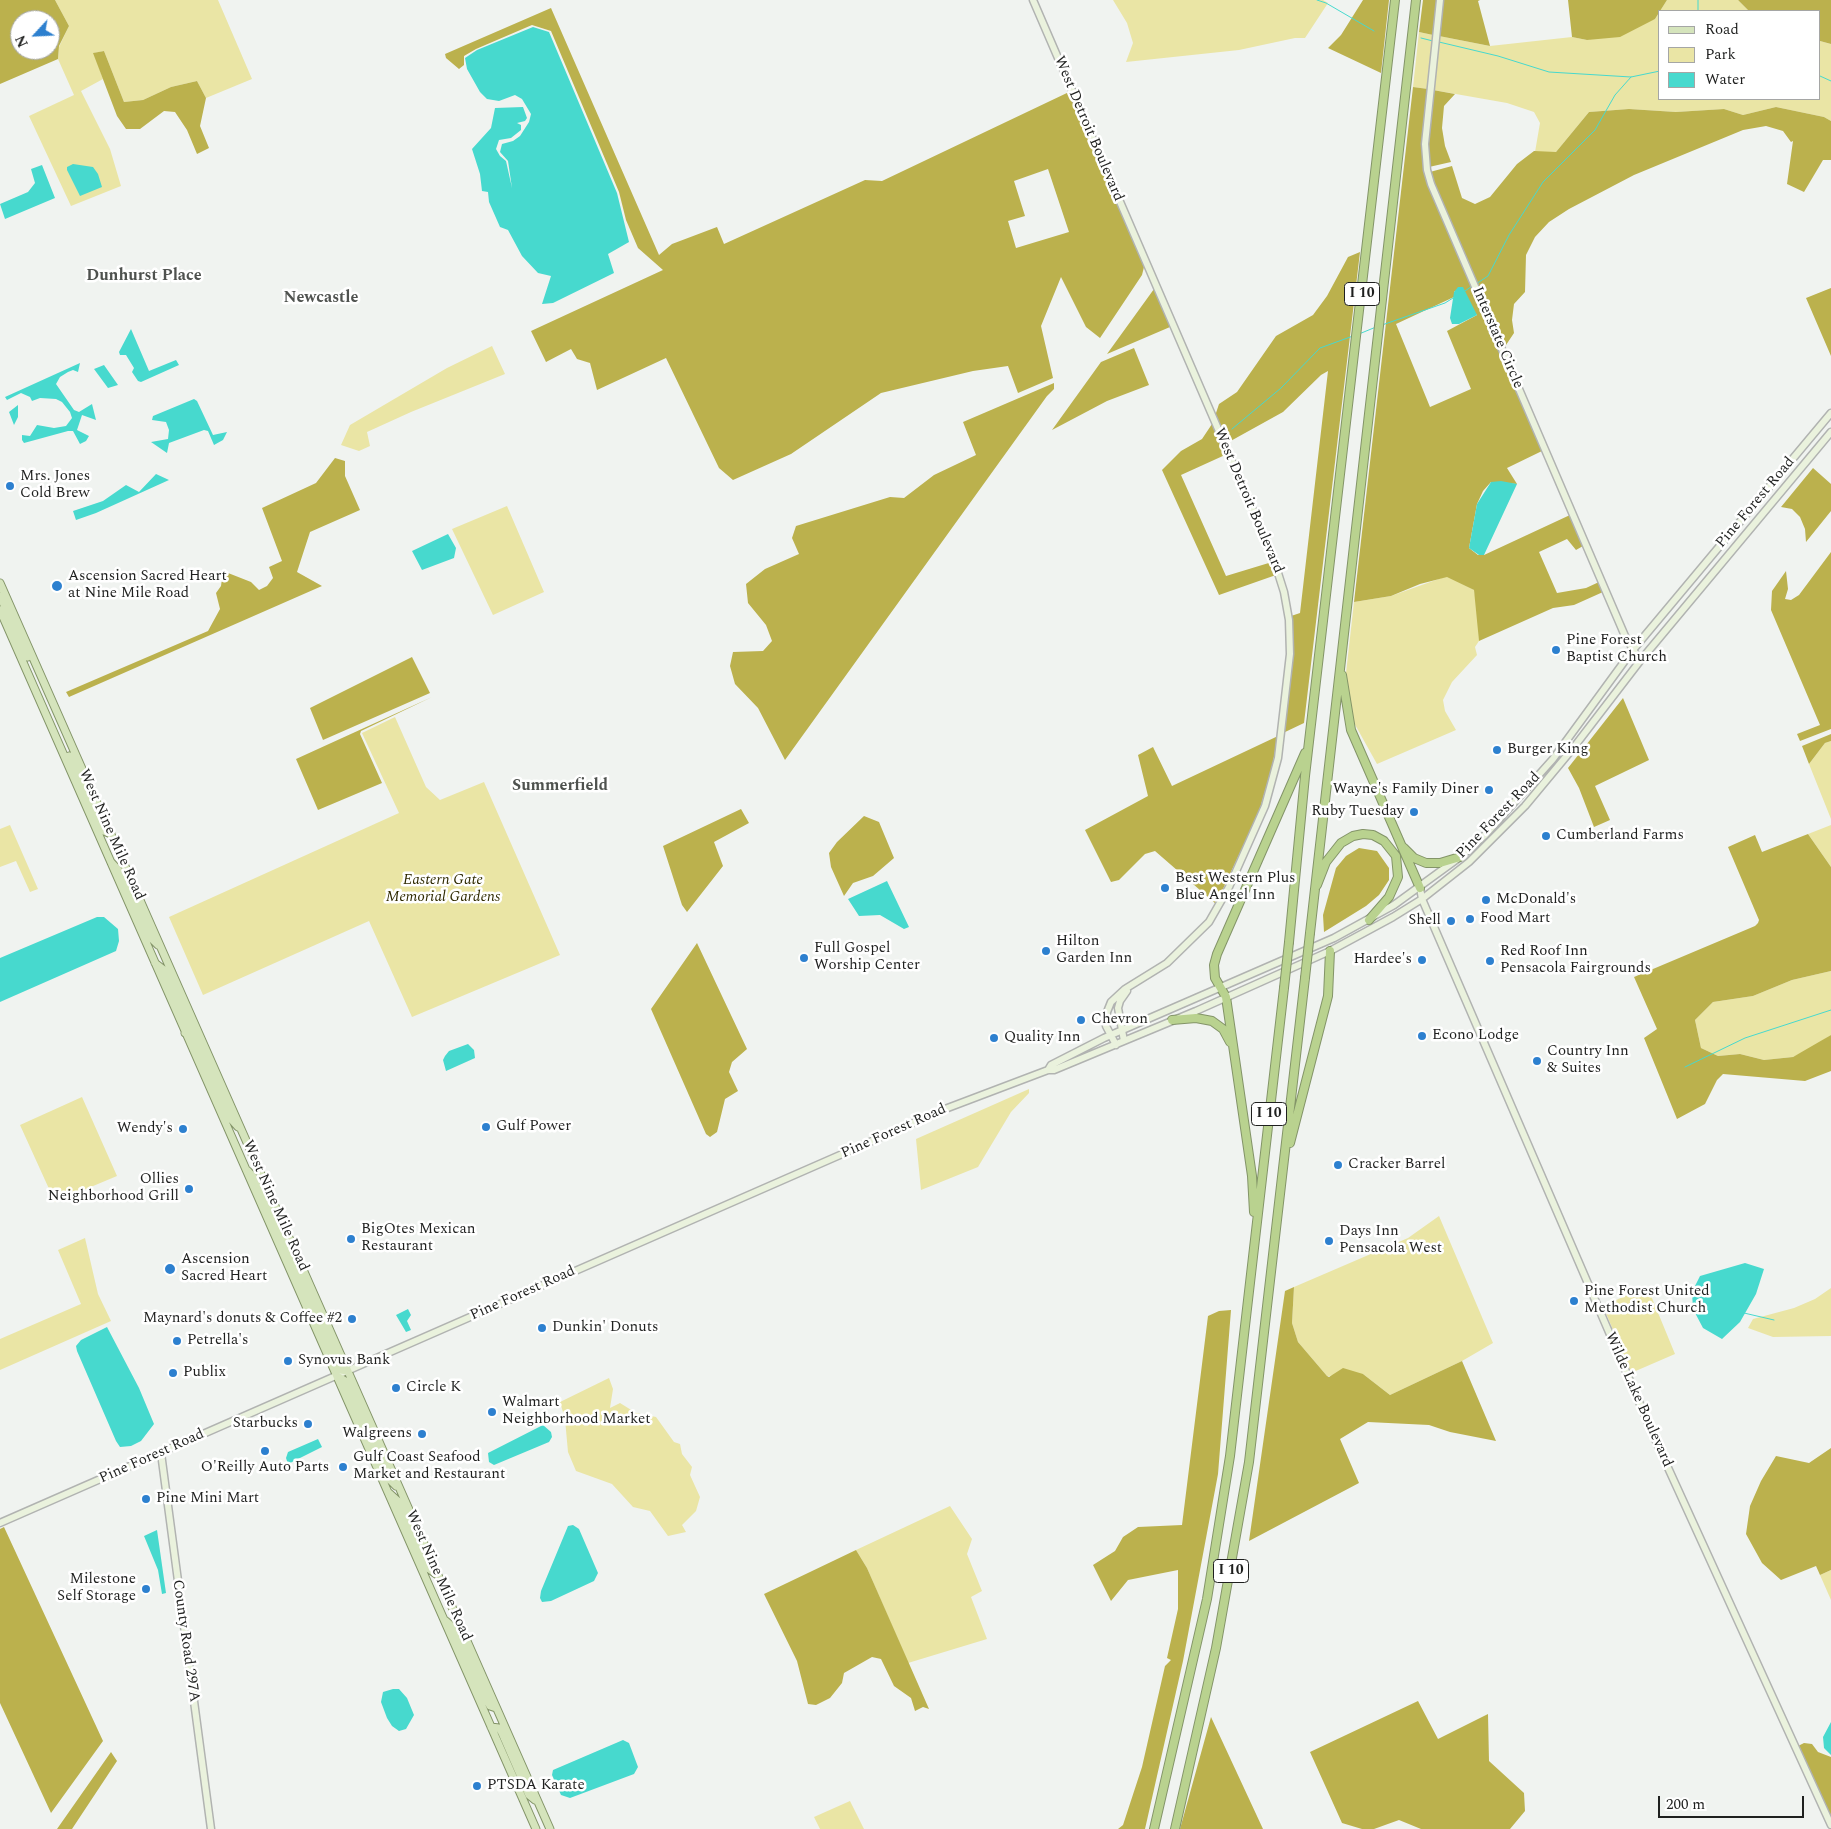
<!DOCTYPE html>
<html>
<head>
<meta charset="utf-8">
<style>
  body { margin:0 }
  #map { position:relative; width:1831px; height:1829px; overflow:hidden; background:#f0f3f0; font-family:Spectral,serif }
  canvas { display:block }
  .legend { position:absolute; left:1658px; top:10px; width:162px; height:90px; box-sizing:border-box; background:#fff; border:1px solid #a5a6a5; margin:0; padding:6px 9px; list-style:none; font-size:15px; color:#1f201f }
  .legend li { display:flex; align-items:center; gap:10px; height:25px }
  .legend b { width:25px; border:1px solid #a5a6a5 }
  .north { position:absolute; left:10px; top:10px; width:50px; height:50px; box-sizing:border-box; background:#fff; border:1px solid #a5a6a5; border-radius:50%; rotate:245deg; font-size:14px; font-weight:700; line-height:20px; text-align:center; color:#1f201f }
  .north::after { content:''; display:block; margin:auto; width:18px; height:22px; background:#2d80cf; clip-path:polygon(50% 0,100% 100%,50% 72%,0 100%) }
  .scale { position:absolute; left:1658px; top:1796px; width:146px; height:22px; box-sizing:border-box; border:2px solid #1f201f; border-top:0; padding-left:6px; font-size:15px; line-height:18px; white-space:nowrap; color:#1f201f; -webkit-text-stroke:4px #fff; paint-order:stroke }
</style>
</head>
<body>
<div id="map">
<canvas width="1831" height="1829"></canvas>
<ul class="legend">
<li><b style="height:6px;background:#d5e4bc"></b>Road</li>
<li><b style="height:14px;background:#eae5a5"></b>Park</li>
<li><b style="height:14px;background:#47d9ce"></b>Water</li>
</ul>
<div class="north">N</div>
<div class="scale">200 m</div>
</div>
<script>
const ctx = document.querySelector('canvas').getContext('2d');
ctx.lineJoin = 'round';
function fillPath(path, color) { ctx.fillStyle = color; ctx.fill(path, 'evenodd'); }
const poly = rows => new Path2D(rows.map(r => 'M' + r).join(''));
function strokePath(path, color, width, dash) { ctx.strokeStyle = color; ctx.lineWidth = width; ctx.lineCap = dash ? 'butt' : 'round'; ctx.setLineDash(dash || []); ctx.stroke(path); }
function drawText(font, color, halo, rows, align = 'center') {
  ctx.font = font + ' Spectral,serif'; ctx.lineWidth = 5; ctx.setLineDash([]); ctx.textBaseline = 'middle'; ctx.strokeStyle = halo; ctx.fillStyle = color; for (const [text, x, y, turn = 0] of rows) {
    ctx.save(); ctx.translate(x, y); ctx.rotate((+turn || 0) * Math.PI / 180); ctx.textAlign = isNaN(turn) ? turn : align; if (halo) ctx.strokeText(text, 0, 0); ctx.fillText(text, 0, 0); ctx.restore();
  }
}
const green = poly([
  [55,0,218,0,252,79,206,98,197,81,171,87,143,100,124,102,104,51,94,53,103,79,81,91,110,149,121,186,71,206,29,116,74,95,58,59,59,47,69,26],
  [1113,0,1323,0,1328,3,1305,38,1295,38,1239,50,1126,62,1133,43,1127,23],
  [1667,0,1738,0,1749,11,1660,11,1660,99,1820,99,1820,41,1831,44,1831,121,1824,117,1776,107,1743,115,1724,109,1676,112,1629,109,1589,112,1556,152,1535,152,1540,123,1534,112,1507,103,1433,90,1439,36,1490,46,1572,37,1587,40,1655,19],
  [1419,32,1433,35,1428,89,1413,87],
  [492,346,505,374,411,412,367,432,370,446,359,451,341,445,350,425,447,368],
  [507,506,544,592,493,615,452,529],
  [1447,576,1474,590,1478,612,1479,641,1475,647,1477,655,1452,682,1443,700,1445,711,1456,730,1377,764,1353,721,1348,699,1345,682,1354,602,1391,596],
  [395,717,426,787,440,800,484,782,560,955,412,1017,369,921,203,995,169,917,399,813,362,733],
  [1831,741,1831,819,1809,764,1825,743],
  [10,825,38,889,30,892,16,861,0,867,0,829],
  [1831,825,1831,867,1808,834],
  [1831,971,1831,1035,1810,1049,1793,1057,1764,1060,1740,1054,1718,1056,1701,1048,1695,1020,1713,1002,1753,996,1792,980],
  [1029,1089,1029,1093,1011,1112,978,1167,921,1190,916,1139],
  [82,1097,117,1176,55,1202,20,1125],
  [1439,1216,1493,1343,1462,1361,1390,1395,1363,1374,1327,1376,1298,1342,1292,1323,1294,1287,1408,1238],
  [85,1238,98,1294,111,1321,0,1370,0,1339,81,1304,58,1250],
  [1647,1286,1675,1354,1631,1373,1603,1306],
  [1831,1288,1831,1336,1773,1337,1748,1328,1753,1319,1794,1308,1815,1299],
  [609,1378,613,1389,610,1408,620,1403,636,1413,656,1417,674,1442,680,1444,682,1454,692,1467,690,1475,700,1497,696,1511,682,1525,686,1532,668,1536,650,1511,633,1507,612,1484,576,1471,568,1452,565,1419,560,1402],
  [950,1506,972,1539,967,1554,982,1591,971,1597,987,1639,908,1663,867,1568,856,1550],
  [1831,1570,1831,1600,1820,1575],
  [850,1801,864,1829,820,1829,814,1817]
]);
const forest = poly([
  [0,0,55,0,69,26,59,46,58,59,0,84],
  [20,20,50,20,50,50,20,50],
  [1363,0,1389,0,1381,73,1328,48,1341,35],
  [1423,0,1437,0,1433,35,1419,32],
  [1443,0,1480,0,1478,1,1490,46,1439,36],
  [1568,0,1667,0,1655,19,1620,37,1587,40,1572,37],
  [1738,0,1831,0,1831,44,1820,41,1820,11,1749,11],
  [551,8,659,255,672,244,717,227,724,244,865,180,882,181,1069,92,1144,267,1142,275,1100,338,1086,327,1061,277,1041,326,1053,378,1018,393,1008,366,973,371,881,393,791,454,733,480,719,468,666,358,597,390,590,363,577,359,571,349,546,362,531,331,663,270,638,248,626,220,619,192,551,31,532,25,476,49,464,56,464,65,459,69,446,58,445,54],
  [1048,169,1069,232,1016,248,1008,221,1025,216,1014,181],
  [104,51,124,102,143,100,171,87,197,81,206,98,200,126,209,148,197,154,187,130,175,112,164,111,140,129,126,129,117,116,93,53],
  [1413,87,1428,89,1422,153,1428,185,1542,451,1507,468,1517,484,1491,482,1483,491,1477,504,1469,548,1478,555,1484,555,1570,515,1583,546,1576,550,1567,539,1539,552,1557,593,1586,588,1599,582,1603,592,1574,605,1553,608,1479,641,1474,590,1447,577,1420,584,1391,596,1354,602],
  [1454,291,1477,315,1447,331,1471,389,1430,407,1396,324,1454,297],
  [1433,90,1455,94,1444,106,1442,128,1445,146,1451,162,1429,167,1427,152],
  [1776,107,1824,117,1831,121,1831,160,1823,160,1804,192,1787,184,1793,141,1791,142,1783,131,1766,126,1743,130,1634,175,1569,209,1549,222,1535,237,1526,255,1525,292,1514,304,1512,320,1514,333,1504,348,1430,172,1452,166,1462,198,1475,204,1490,197,1517,164,1534,151,1556,152,1589,112,1629,109,1676,112,1724,109,1743,115],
  [1360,252,1304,723,1283,733,1292,654,1291,616,1300,613,1328,371,1321,375,1283,412,1227,443,1215,416,1219,404,1237,392,1276,336,1313,315,1327,296,1348,257],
  [1831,288,1831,356,1806,298],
  [1154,289,1170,327,1107,354],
  [1134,348,1149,385,1107,401,1052,430,1101,362],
  [1054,383,1054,389,1047,396,785,760,758,708,735,684,730,666,733,652,763,651,772,641,766,625,748,603,746,584,765,569,799,554,792,538,796,526,890,497,904,498,934,475,976,455,963,422],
  [1212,424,1225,455,1181,475,1226,576,1272,562,1276,575,1219,595,1162,470,1181,451,1202,439],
  [335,458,345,461,345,476,360,510,310,532,297,572,322,586,69,697,66,692,208,631,220,609,216,593,221,586,223,571,251,582,259,590,267,586,273,578,269,567,282,561,262,508,316,483],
  [1813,468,1831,484,1831,511,1806,542,1805,529,1800,517,1792,509,1781,507],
  [1831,552,1831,729,1800,741,1797,734,1820,725,1771,610,1772,591,1786,571,1788,589,1785,599,1791,600,1799,595],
  [412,657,430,693,323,740,310,708],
  [432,697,361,731,360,734,382,783,318,810,296,759],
  [1623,698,1649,760,1595,786,1610,820,1594,827,1579,788,1568,768],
  [1831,734,1831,741,1825,743,1809,764,1802,746],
  [1278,736,1272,767,1259,812,1216,904,1155,851,1145,854,1119,880,1111,882,1085,830,1148,796,1138,755,1153,747,1172,786],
  [741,809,749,823,714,842,723,866,687,912,682,905,663,846],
  [864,816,879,822,894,858,873,876,853,883,844,896,831,867,829,853,837,842],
  [1808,834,1831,867,1831,971,1792,980,1753,996,1713,1002,1695,1020,1701,1048,1718,1056,1740,1054,1764,1060,1793,1057,1831,1035,1831,1071,1805,1081,1723,1074,1717,1080,1705,1104,1677,1119,1644,1038,1657,1029,1634,977,1755,926,1758,923,1759,920,1728,847,1755,835,1762,852],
  [1359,848,1377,851,1389,868,1389,880,1379,895,1366,906,1324,932,1323,915,1336,868,1346,856],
  [697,943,747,1049,732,1062,729,1072,738,1091,725,1099,717,1132,710,1137,706,1134,651,1009],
  [1294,1287,1292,1323,1298,1342,1327,1376,1329,1377,1343,1368,1363,1374,1390,1395,1462,1361,1496,1441,1450,1432,1429,1425,1368,1422,1340,1439,1359,1483,1249,1541,1285,1291],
  [1231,1310,1218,1474,1183,1661,1145,1829,1118,1829,1123,1825,1142,1767,1165,1666,1171,1660,1167,1658,1178,1609,1178,1570,1128,1580,1111,1601,1093,1565,1115,1551,1123,1537,1138,1527,1182,1525,1208,1316,1219,1311],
  [1831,1448,1831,1570,1820,1575,1816,1566,1781,1580,1762,1563,1746,1534,1750,1506,1761,1481,1776,1456,1809,1463],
  [4,1527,103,1741,51,1813,0,1703,0,1529],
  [856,1550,867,1568,929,1709,923,1707,915,1711,911,1698,894,1686,881,1659,872,1657,844,1673,842,1683,830,1698,816,1705,808,1704,797,1661,764,1594],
  [1418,1701,1438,1739,1488,1714,1489,1761,1524,1793,1525,1811,1510,1829,1421,1829,1399,1820,1374,1829,1362,1829,1342,1823,1310,1752],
  [1211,1717,1263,1829,1180,1829],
  [1804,1743,1812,1744,1818,1752,1831,1757,1831,1818,1798,1746],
  [111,1752,117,1761,72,1829,57,1829]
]);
const water = poly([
  [533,27,549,32,617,193,629,242,608,254,614,273,553,303,542,304,551,276,538,273,522,256,508,230,500,227,489,202,488,192,482,191,480,174,472,149,491,128,495,108,523,107,527,118,525,121,517,123,521,125,521,130,511,138,499,140,496,149,500,156,506,161,512,188,508,161,500,152,502,144,513,141,520,136,529,122,531,114,522,99,515,95,499,101,487,99,480,92,467,69,465,58,477,50],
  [73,164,93,167,98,174,102,187,80,196,67,170,67,167],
  [42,165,55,198,5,219,0,204,28,192,35,183,31,169],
  [1458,287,1463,287,1477,315,1459,324,1452,324,1450,318,1454,292],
  [131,329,149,371,176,360,179,365,141,382,138,381,132,372,134,368,126,355,120,355,119,352],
  [80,363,78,372,73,370,68,372,60,377,56,384,74,410,79,412,92,404,96,420,82,415,77,430,89,436,86,441,80,444,73,431,68,431,24,443,22,440,22,435,30,436,37,425,54,428,66,426,72,418,70,412,62,402,56,399,40,398,32,401,30,397,21,393,7,400,5,397],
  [104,365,118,385,108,388,94,369],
  [194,399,197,401,213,435,227,432,223,440,214,445,208,431,204,430,169,443,167,453,151,442,168,439,169,430,166,422,152,420,153,416],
  [18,405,18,417,14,425,9,412],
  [156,474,169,480,96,513,76,520,73,511,103,501,126,485,139,492],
  [1501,481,1517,484,1484,555,1479,555,1469,548,1477,504,1491,482],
  [448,534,456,548,454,558,422,570,412,551],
  [887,881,909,927,904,929,880,915,859,916,848,899],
  [97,917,104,917,118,929,119,941,116,951,0,1002,0,958],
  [468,1044,474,1050,475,1058,446,1071,443,1060,445,1056,449,1051],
  [1745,1263,1764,1269,1756,1294,1740,1322,1722,1339,1703,1328,1693,1309,1692,1292,1700,1276],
  [408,1309,411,1315,407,1321,411,1330,406,1332,396,1315],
  [107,1327,139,1388,154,1424,141,1441,131,1446,120,1447,116,1441,77,1351,76,1346,81,1340],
  [543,1425,551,1432,552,1437,549,1442,494,1465,489,1462,488,1453],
  [318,1439,322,1447,288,1464,286,1458,288,1452],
  [573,1525,579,1529,598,1573,594,1581,551,1601,542,1602,540,1598,541,1591,568,1526],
  [157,1530,166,1593,162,1594,158,1570,144,1536],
  [393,1689,399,1689,407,1698,414,1715,406,1729,399,1731,392,1726,387,1718,381,1702,383,1692],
  [1831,1722,1831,1755,1824,1748,1823,1737],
  [623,1740,629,1743,638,1767,634,1774,570,1798,561,1795,552,1775,553,1770]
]);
const stream = poly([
  [1317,0,1326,3,1374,31],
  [1698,0,1698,11],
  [1421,38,1433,41],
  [1439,42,1498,56,1549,72,1631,77,1660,71],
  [1820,76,1831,81],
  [1476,284,1488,276,1509,235,1543,182,1595,130,1615,95,1631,77],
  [1465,291,1472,286],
  [1382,325,1445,303,1453,298],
  [1359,334,1376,327],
  [1232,429,1281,388,1320,348,1353,336],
  [1685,1067,1745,1038,1831,1010],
  [1744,1313,1774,1320]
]);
const secondary = poly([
  [1033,0,1272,554,1284,592,1289,620,1290,654,1278,758,1265,806,1229,887,1209,922,1167,963,1125,989,1111,1002,1107,1012,1106,1026,1116,1045],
  [1440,0,1425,144,1427,170,1431,184,1625,636,1640,661],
  [1420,888,1422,899,1659,1448,1831,1825],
  [1124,1041,1118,1008,1120,1001,1127,991],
  [1048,1070,1051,1065,1104,1038,1334,938,1394,905,1460,857,1485,835,1553,759,1632,651,1831,413],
  [161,1453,211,1829],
  [0,1523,945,1109,1048,1070,1054,1070,1196,1011,1330,951,1393,917,1422,899,1469,862,1525,806,1574,747,1640,661,1831,432]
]);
const primary = poly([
  [0,583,550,1829],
  [0,596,28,657],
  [0,610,536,1829],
  [69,756,98,821,104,831,111,834],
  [111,862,123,875,149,936,158,945],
  [155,963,164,970,190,1028,197,1037],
  [185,1033,196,1041,230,1118,238,1127],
  [248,1171,257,1181,337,1363,341,1370,347,1371],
  [337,1376,347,1382,389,1479,396,1486],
  [388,1492,398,1501,429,1569,436,1574],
  [446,1621,456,1630,486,1699,490,1706,496,1708],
  [491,1727,499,1728,502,1733,529,1795,535,1800]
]);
const highway = poly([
  [1342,675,1351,730,1420,888],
  [1404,848,1414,858,1426,863,1440,863,1460,857],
  [1317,885,1326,862,1341,843,1353,836,1363,834,1373,835,1384,841,1396,856,1398,877,1389,897,1369,920],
  [1310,933,1416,0],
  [1289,942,1305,776,1395,0],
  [1172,1020,1196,1018,1212,1021,1223,1029,1230,1042],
  [1290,1143,1328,996,1330,951],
  [1254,1212,1252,1176,1226,997,1215,978,1214,965,1217,954,1305,753],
  [1154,1829,1207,1599,1230,1456,1284,988],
  [1175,1829,1216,1648,1249,1462,1305,978]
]);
const highwayBridge = poly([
  [1305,978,1310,933],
  [1284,988,1289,942]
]);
const markers = [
  [10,486,5,"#2d80cf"],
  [57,586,6,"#2d80cf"],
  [1556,650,5,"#2d80cf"],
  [1497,750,5,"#2d80cf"],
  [1489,790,5,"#2d80cf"],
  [1414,812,5,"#2d80cf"],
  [1546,836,5,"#2d80cf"],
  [1165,888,5,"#2d80cf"],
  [1486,900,5,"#2d80cf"],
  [1470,919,5,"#2d80cf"],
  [1451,921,5,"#2d80cf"],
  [1046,951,5,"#2d80cf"],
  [804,958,5,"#2d80cf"],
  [1422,960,5,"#2d80cf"],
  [1490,961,5,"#2d80cf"],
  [1081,1020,5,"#2d80cf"],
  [1422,1036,5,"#2d80cf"],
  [994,1038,5,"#2d80cf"],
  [1537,1061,5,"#2d80cf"],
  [486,1127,5,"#2d80cf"],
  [183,1129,5,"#2d80cf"],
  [1338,1165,5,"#2d80cf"],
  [189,1189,5,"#2d80cf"],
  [351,1239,5,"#2d80cf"],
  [1329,1241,5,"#2d80cf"],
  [170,1269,6,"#2d80cf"],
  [1574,1301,5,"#2d80cf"],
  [352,1319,5,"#2d80cf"],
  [542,1328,5,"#2d80cf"],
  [177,1341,5,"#2d80cf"],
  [288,1361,5,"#2d80cf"],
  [173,1373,5,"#2d80cf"],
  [396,1388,5,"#2d80cf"],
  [492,1412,5,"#2d80cf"],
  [308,1424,5,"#2d80cf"],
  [422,1434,5,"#2d80cf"],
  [265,1451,5,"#2d80cf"],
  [343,1467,5,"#2d80cf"],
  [146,1499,5,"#2d80cf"],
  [146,1589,5,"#2d80cf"],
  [477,1786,5,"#2d80cf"]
];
const shields = [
  [1362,294,35],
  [1269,1114,35],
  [1231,1571,35]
];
const shieldNames = [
  ["I 10",1362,294],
  ["I 10",1269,1114],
  ["I 10",1231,1571]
];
const streetNames = [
  ["West Detroit Boulevard",1088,129,67],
  ["Interstate Circle",1497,338,67],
  ["West Detroit Boulevard",1248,501,67],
  ["Pine Forest Road",1756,503,-50],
  ["Pine Forest Road",1499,816,-46],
  ["West Nine Mile Road",111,835,66],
  ["Pine Forest Road",894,1132,-24],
  ["West Nine Mile Road",275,1206,66],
  ["Pine Forest Road",523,1294,-24],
  ["Wilde Lake Boulevard",1638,1400,66],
  ["Pine Forest Road",152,1457,-24],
  ["West Nine Mile Road",438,1576,66],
  ["County Road 297A",185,1641,82]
];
const poiNames = [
  ["Mrs. Jones",20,477],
  ["Cold Brew",20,494],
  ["Ascension Sacred Heart",68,577],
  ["at Nine Mile Road",68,594],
  ["Pine Forest",1566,641],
  ["Baptist Church",1566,658],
  ["Burger King",1507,750],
  ["Wayne's Family Diner",1479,790,"right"],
  ["Ruby Tuesday",1404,812,"right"],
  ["Cumberland Farms",1556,836],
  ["Best Western Plus",1175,879],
  ["Blue Angel Inn",1175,896],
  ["McDonald's",1496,900],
  ["Food Mart",1480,919],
  ["Shell",1441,921,"right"],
  ["Hilton",1056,942],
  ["Garden Inn",1056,959],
  ["Full Gospel",814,949],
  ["Worship Center",814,966],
  ["Red Roof Inn",1500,952],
  ["Pensacola Fairgrounds",1500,969],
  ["Hardee's",1412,960,"right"],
  ["Chevron",1091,1020],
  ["Econo Lodge",1432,1036],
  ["Quality Inn",1004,1038],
  ["Country Inn",1547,1052],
  ["& Suites",1547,1069],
  ["Gulf Power",496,1127],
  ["Wendy's",173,1129,"right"],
  ["Cracker Barrel",1348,1165],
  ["Ollies",179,1180,"right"],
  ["Neighborhood Grill",179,1197,"right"],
  ["BigOtes Mexican",361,1230],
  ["Restaurant",361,1247],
  ["Days Inn",1339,1232],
  ["Pensacola West",1339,1249],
  ["Ascension",181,1260],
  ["Sacred Heart",181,1277],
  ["Pine Forest United",1584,1292],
  ["Methodist Church",1584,1309],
  ["Maynard's donuts & Coffee #2",342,1319,"right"],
  ["Dunkin' Donuts",552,1328],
  ["Petrella's",187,1341],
  ["Synovus Bank",298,1361],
  ["Publix",183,1373],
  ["Circle K",406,1388],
  ["Walmart",502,1403],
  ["Neighborhood Market",502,1420],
  ["Starbucks",298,1424,"right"],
  ["Walgreens",412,1434,"right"],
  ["Gulf Coast Seafood",353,1458],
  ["Market and Restaurant",353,1475],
  ["O'Reilly Auto Parts",265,1468,"center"],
  ["Pine Mini Mart",156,1499],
  ["Milestone",136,1580,"right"],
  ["Self Storage",136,1597,"right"],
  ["PTSDA Karate",487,1786]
];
const parkNames = [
  ["Eastern Gate",443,881],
  ["Memorial Gardens",443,898]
];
const neighbourhoodNames = [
  ["Dunhurst Place",144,277],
  ["Newcastle",321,299],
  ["Summerfield",560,787]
];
fillPath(green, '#eae5a5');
fillPath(forest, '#bbb14d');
fillPath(water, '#47d9ce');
strokePath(stream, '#47d9ce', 1);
strokePath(secondary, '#b1b3b1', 9);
strokePath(primary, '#839468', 9);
strokePath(highway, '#839468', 10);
strokePath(secondary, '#eaf2dd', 6);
strokePath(primary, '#d5e4bc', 7);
strokePath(highway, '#b9d28f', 8);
strokePath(highwayBridge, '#839468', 10, []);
strokePath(highwayBridge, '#b9d28f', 8);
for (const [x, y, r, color] of markers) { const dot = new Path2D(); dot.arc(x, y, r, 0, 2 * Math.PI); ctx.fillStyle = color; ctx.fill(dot); strokePath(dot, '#fff', 2); }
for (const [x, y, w] of shields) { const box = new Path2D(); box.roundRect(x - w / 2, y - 11.5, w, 23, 4); ctx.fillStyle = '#fff'; ctx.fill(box); strokePath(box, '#1f201f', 1); }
drawText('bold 14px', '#1f201f', null, shieldNames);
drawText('15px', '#1f201f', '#fff', streetNames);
drawText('15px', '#1f201f', '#fff', poiNames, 'left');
drawText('italic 15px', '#2f2a00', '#fff', parkNames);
drawText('bold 16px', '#4f524f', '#fff', neighbourhoodNames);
</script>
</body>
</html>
